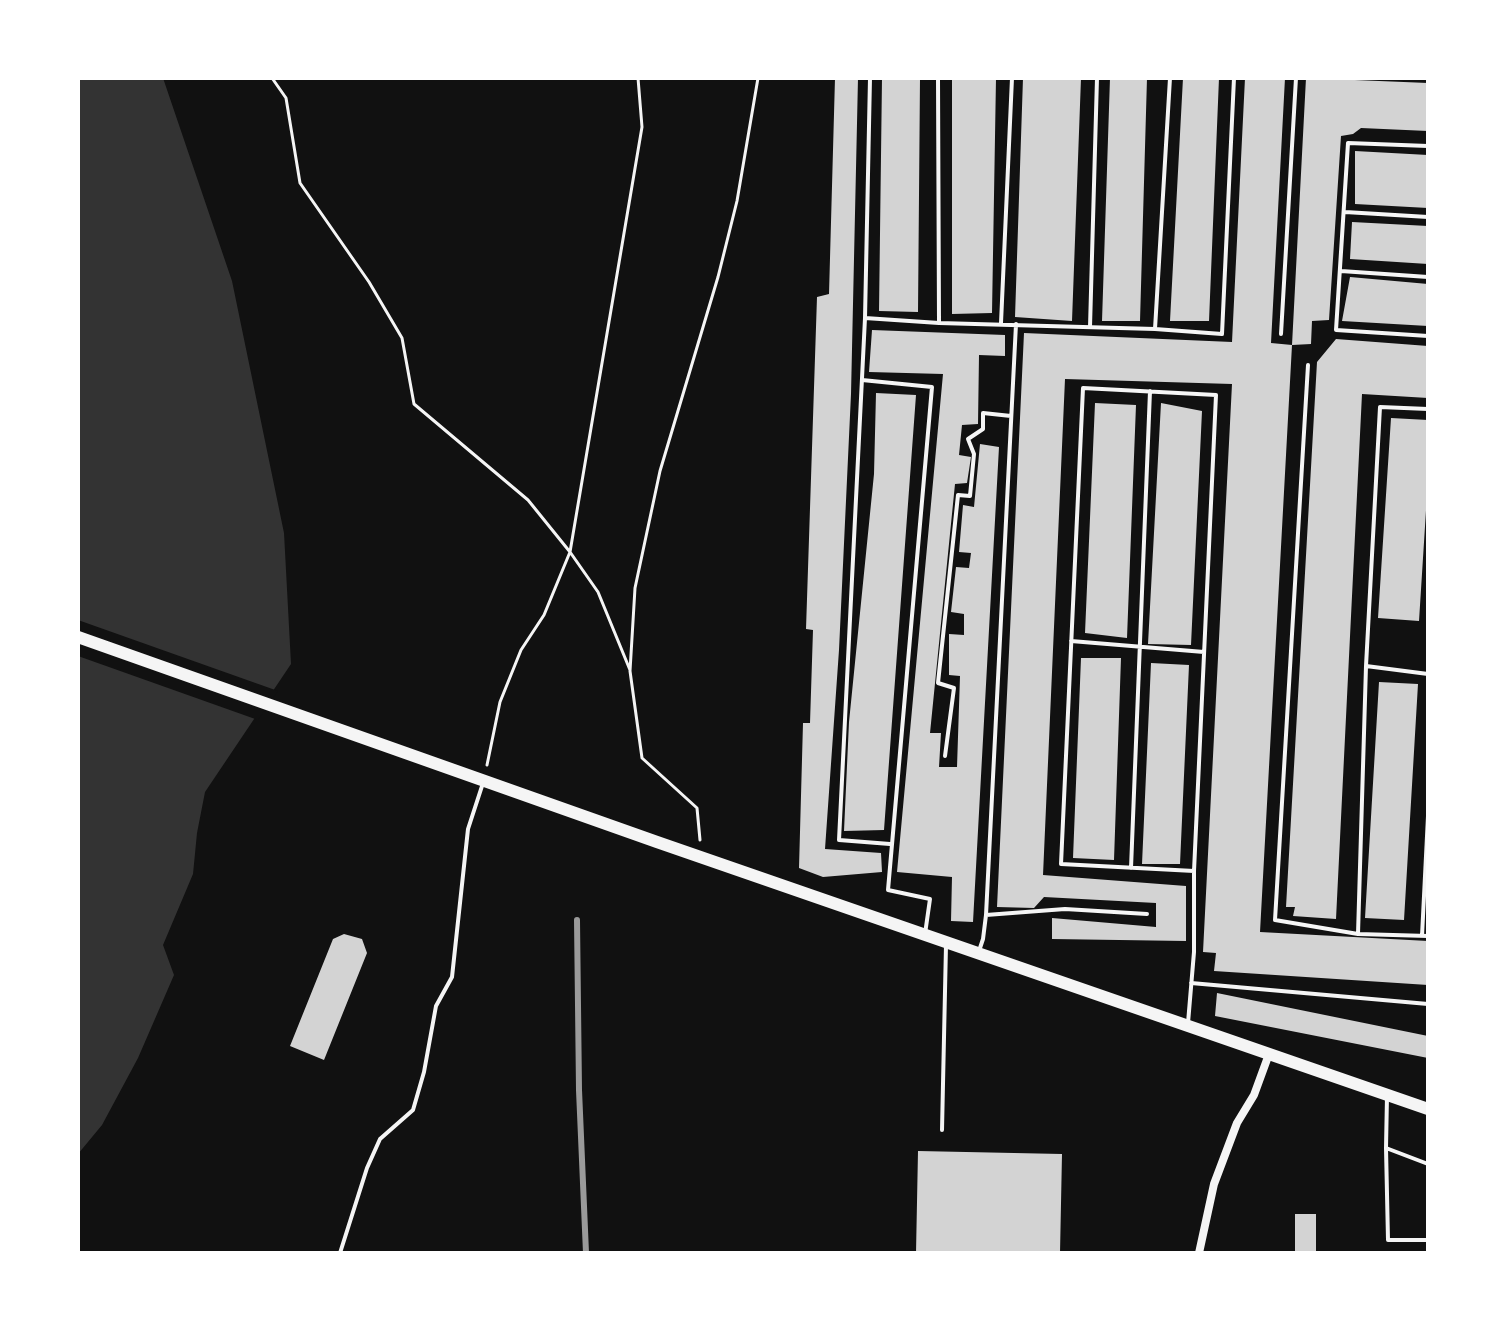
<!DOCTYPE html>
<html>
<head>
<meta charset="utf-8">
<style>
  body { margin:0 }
  #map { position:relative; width:1506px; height:1331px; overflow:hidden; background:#111; font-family:"Roboto Condensed",sans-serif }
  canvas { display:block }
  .frame { position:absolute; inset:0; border:80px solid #fff; pointer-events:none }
</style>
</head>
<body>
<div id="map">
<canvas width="1506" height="1331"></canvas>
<div class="frame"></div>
</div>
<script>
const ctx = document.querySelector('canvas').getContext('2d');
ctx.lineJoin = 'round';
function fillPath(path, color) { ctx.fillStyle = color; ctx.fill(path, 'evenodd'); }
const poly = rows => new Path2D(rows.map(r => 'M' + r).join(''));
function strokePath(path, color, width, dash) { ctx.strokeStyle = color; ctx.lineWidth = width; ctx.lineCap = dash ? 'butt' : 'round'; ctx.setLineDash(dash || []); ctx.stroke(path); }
const water = poly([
  [78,78,163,78,232,281,284,533,291,664,205,792,197,833,193,874,163,945,174,975,138,1058,102,1125,78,1154]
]);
const pier = poly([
  [78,620,278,691,258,720,78,656]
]);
const building = poly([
  [835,78,858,78,851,394,839,650,825,849,881,853,882,872,823,877,799,868,803,723,810,723,813,630,806,629,817,297,829,294],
  [882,78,920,78,918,312,879,311],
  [952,78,996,78,992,313,952,314],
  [1023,78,1081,78,1072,321,1015,317],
  [1110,78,1147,78,1140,321,1102,321],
  [1183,78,1219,78,1209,321,1170,321],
  [1245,78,1285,78,1271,343,1292,345,1260,932,1428,941,1428,985,1214,971,1216,953,1203,952,1232,384,1065,379,1043,875,1186,886,1186,941,1052,939,1052,918,1156,927,1156,903,1044,897,1034,908,997,907,1024,333,1232,342],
  [1306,78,1428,83,1428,131,1361,128,1353,134,1341,136,1329,320,1312,321,1311,344,1292,345],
  [1355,151,1428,155,1428,208,1355,204],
  [1352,222,1428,226,1428,264,1350,259],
  [1350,277,1428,284,1428,326,1342,321],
  [872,330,1005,335,1005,356,979,355,978,424,962,425,959,455,971,457,967,483,955,484,930,733,941,733,939,767,957,767,960,676,949,675,949,634,964,635,964,614,951,612,956,567,969,568,971,553,959,552,963,505,974,507,980,444,999,447,973,922,951,921,952,877,897,872,943,374,869,372],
  [1336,339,1428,346,1428,398,1362,394,1336,919,1293,916,1295,907,1286,907,1317,362],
  [876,393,916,395,884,830,844,831,849,722,874,474],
  [1095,403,1136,405,1127,638,1085,633],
  [1161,403,1202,411,1191,645,1148,644],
  [1391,418,1428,420,1428,479,1419,621,1378,618],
  [1081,658,1121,658,1114,860,1073,858],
  [1151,663,1189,665,1180,864,1142,864],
  [1379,682,1418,684,1404,920,1365,918],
  [344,934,362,939,367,953,324,1060,290,1046,333,939],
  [1217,993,1428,1036,1428,1058,1215,1016],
  [918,1151,1062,1154,1060,1253,916,1253],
  [1295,1214,1316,1214,1316,1253,1295,1253]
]);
const path = poly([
  [272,78,286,98,300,183,369,282,402,338,414,404,528,500,570,552,598,592,630,670],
  [487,765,500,702,521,650,544,615,570,552,642,127,638,78],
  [700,840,697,808,642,758,630,671,635,588,660,471,718,277,737,201,758,78]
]);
const service = poly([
  [870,78,865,318,839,840,890,844],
  [938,78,939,323],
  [1428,146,1348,143,1336,330,1428,336],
  [1345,212,1428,217],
  [1341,271,1428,277],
  [865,318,939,323,1155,329,1222,334,1234,78],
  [1001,323,1012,78],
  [1090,327,1097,78],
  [1155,329,1170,78],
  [1281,334,1296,78],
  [1308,365,1275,920,1358,934,1428,936],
  [862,380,932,387,888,890,930,899,925,934],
  [1071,641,1204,652],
  [1366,666,1428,674],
  [945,756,954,688,938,683,958,495,970,496,974,454,968,439,983,429,983,413,1011,416],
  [1131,868,1150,391],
  [986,915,1065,909,1147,914],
  [1358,934,1366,666,1380,407,1428,409],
  [1422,936,1428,816],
  [979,951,983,939,986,915,1016,324],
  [1191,983,1428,1004],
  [1188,1023,1194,952,1194,871,1216,395,1083,388,1061,864,1194,871],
  [1387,1096,1386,1148,1428,1164],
  [942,1130,946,945],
  [1386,1148,1388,1240,1428,1240],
  [340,1253,367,1168,380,1139,413,1110,424,1072,436,1006,452,977,468,829,483,783]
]);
const minor = poly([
  [1199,1253,1214,1184,1237,1123,1254,1095,1269,1054]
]);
const secondary = poly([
  [78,637,657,842,1428,1109]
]);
const rail = poly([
  [577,920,579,1090,586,1253]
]);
fillPath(water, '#333');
fillPath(pier, '#111');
fillPath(building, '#d3d3d3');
strokePath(path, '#f5f5f5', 3);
strokePath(service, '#f5f5f5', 4);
strokePath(minor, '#f5f5f5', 8);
strokePath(secondary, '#f5f5f5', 12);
strokePath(rail, '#9a9a9a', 6);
</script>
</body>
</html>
